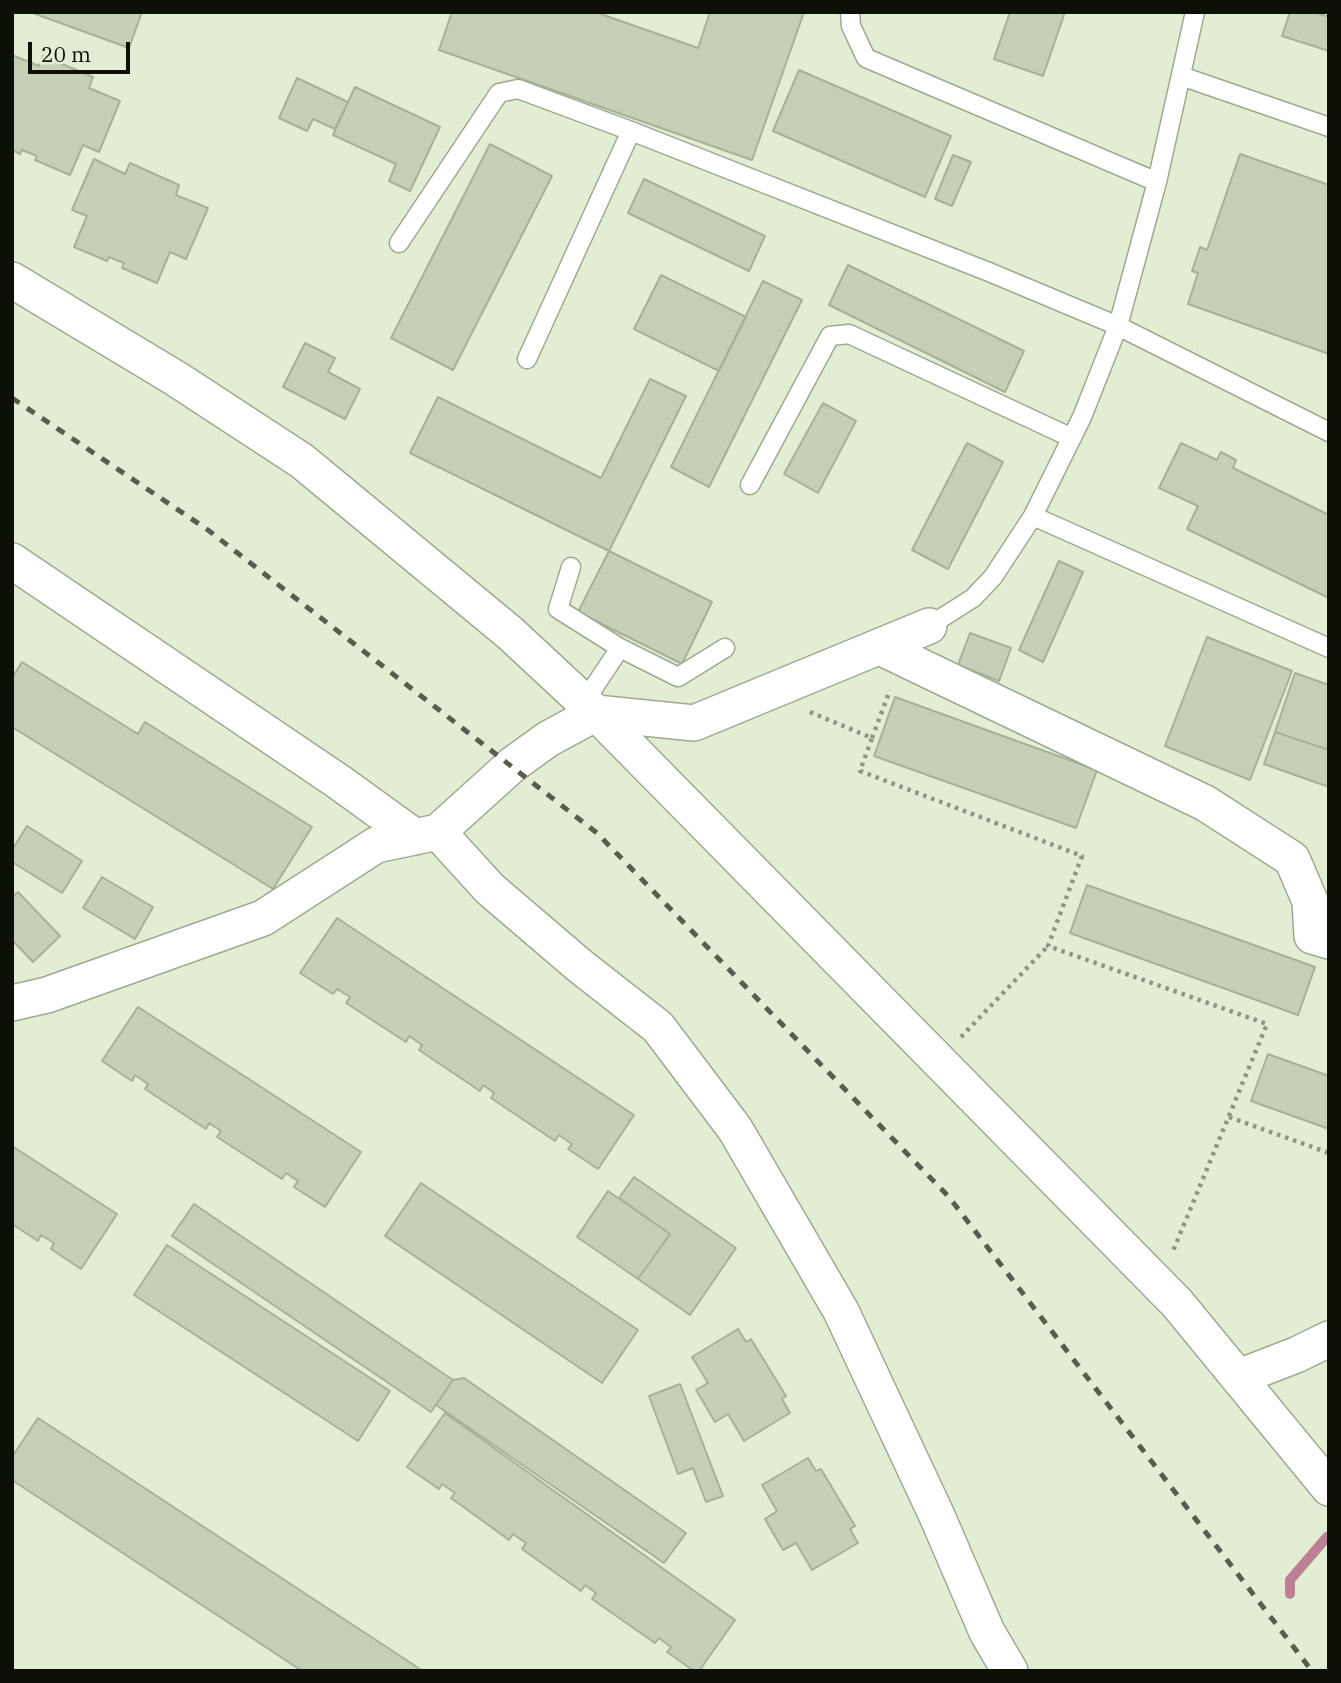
<!DOCTYPE html>
<html>
<head>
<meta charset="utf-8">
<style>
  body { margin:0 }
  #map { position:relative; width:1341px; height:1683px; overflow:hidden; background:#e3edd3; font-family:"IBM Plex Serif",serif }
  canvas { display:block }
  .frame { position:absolute; inset:0; border:14px solid #0d1007; pointer-events:none }
  .scale { position:absolute; left:28px; top:42px; width:102px; height:32px; box-sizing:border-box; border:4px solid #0d1007; border-top:0; padding-left:9px; font-size:21px; line-height:24px; white-space:nowrap; color:#0d1007; -webkit-text-stroke:5px #e3edd3; paint-order:stroke }
</style>
</head>
<body>
<div id="map">
<canvas width="1341" height="1683"></canvas>
<div class="frame"></div>
<div class="scale">20 m</div>
</div>
<script>
const ctx = document.querySelector('canvas').getContext('2d');
ctx.lineJoin = 'round';
const poly = rows => new Path2D(rows.map(r => 'M' + r).join(''));
function strokePath(path, color, width, dash) { ctx.strokeStyle = color; ctx.lineWidth = width; ctx.lineCap = dash ? 'butt' : 'round'; ctx.setLineDash(dash || []); ctx.stroke(path); }
function fillPath(path, color) { ctx.fillStyle = color; ctx.fill(path, 'evenodd'); }
const stream = poly([
  [1290,1594,1290,1580,1327,1537]
]);
const building = poly([
  [30,12,142,12,129,48,30,12],
  [452,12,595,12,698,48,710,12,804,12,752,160,439,50,452,12],
  [1010,12,1065,12,1043,76,994,59,1010,12],
  [1290,12,1313,12,1329,17,1329,51,1282,36,1290,12],
  [12,55,39,66,43,56,93,77,89,88,120,101,99,152,83,145,70,175,35,160,37,156,22,150,20,154,12,150,12,55],
  [799,70,951,136,925,197,773,131,799,70],
  [297,78,348,102,335,129,313,119,307,131,279,118,297,78],
  [355,87,440,127,410,191,389,181,396,164,333,135,355,87],
  [490,144,552,176,453,370,391,338,490,144],
  [1240,154,1329,185,1329,354,1188,304,1198,273,1192,271,1200,247,1207,250,1240,154],
  [953,155,971,162,952,206,935,199,953,155],
  [94,159,125,174,130,163,179,185,176,195,208,208,186,259,170,252,157,283,122,268,124,263,109,257,107,261,74,247,87,216,72,210,94,159],
  [644,179,765,236,749,271,628,213,644,179],
  [848,265,1024,351,1005,392,829,305,848,265],
  [661,275,746,317,719,371,634,329,661,275],
  [763,281,802,300,709,487,671,467,763,281],
  [305,343,335,358,328,372,360,389,345,419,283,387,305,343],
  [650,379,686,396,609,551,410,453,438,397,601,478,650,379],
  [823,403,856,421,818,493,784,474,823,403],
  [967,443,1003,462,948,569,912,550,967,443],
  [1181,443,1217,460,1221,452,1236,460,1233,468,1329,515,1329,598,1187,529,1198,506,1159,488,1181,443],
  [609,551,712,602,682,664,578,612,609,551],
  [1059,561,1083,572,1043,662,1019,650,1059,561],
  [970,633,1011,648,999,681,958,665,970,633],
  [1207,637,1292,671,1250,780,1165,746,1207,637],
  [22,662,138,734,145,722,312,827,273,889,12,727,12,678,22,662],
  [1295,673,1329,685,1329,750,1275,732,1295,673],
  [895,697,1097,770,1076,828,874,756,895,697],
  [1275,732,1329,750,1329,787,1264,764,1275,732],
  [27,826,82,861,62,893,12,862,12,850,27,826],
  [102,877,153,907,135,939,83,908,102,877],
  [1087,885,1315,967,1298,1015,1070,933,1087,885],
  [18,892,60,936,33,962,12,940,12,897,18,892],
  [337,918,634,1115,598,1169,568,1149,572,1144,559,1135,555,1141,491,1098,494,1093,483,1085,480,1091,419,1050,422,1045,409,1036,406,1042,346,1003,350,997,337,989,333,994,300,973,337,918],
  [138,1007,361,1152,325,1207,294,1187,298,1181,286,1173,282,1179,217,1137,221,1131,209,1123,206,1129,145,1089,148,1084,135,1075,132,1081,102,1061,138,1007],
  [1268,1054,1329,1076,1329,1129,1251,1101,1268,1054],
  [12,1146,117,1214,81,1269,51,1249,54,1243,41,1235,38,1241,12,1224,12,1146],
  [634,1177,736,1248,690,1315,638,1279,670,1234,619,1198,634,1177],
  [421,1183,638,1330,602,1383,385,1236,421,1183],
  [608,1191,670,1234,638,1279,577,1237,608,1191],
  [194,1204,453,1380,431,1412,172,1236,194,1204],
  [167,1245,390,1391,358,1441,134,1295,167,1245],
  [738,1329,746,1342,751,1339,786,1396,782,1399,790,1413,744,1441,728,1414,715,1422,696,1390,708,1383,692,1357,738,1329],
  [464,1378,686,1533,664,1563,436,1405,453,1380,464,1378],
  [680,1384,723,1496,706,1502,693,1468,678,1474,649,1396,680,1384],
  [445,1413,735,1620,699,1671,694,1671,667,1652,671,1647,659,1638,655,1643,592,1599,596,1593,585,1585,581,1591,522,1549,526,1543,513,1534,509,1540,451,1498,455,1493,442,1484,439,1489,407,1467,445,1413],
  [38,1418,423,1671,302,1671,12,1480,12,1457,38,1418],
  [808,1458,816,1471,821,1469,855,1526,850,1529,858,1543,812,1570,796,1543,783,1550,765,1519,777,1511,762,1485,808,1458]
]);
const path = poly([
  [810,712,872,738,860,771,1082,856,1048,946,1267,1024,1173,1251],
  [872,738,890,690],
  [961,1037,1048,946],
  [1229,1117,1329,1153]
]);
const service = poly([
  [850,12,851,26,866,58,1157,182],
  [1181,76,1329,127],
  [399,243,499,93,518,89,631,131,989,272,1118,326,1329,432],
  [527,359,631,131],
  [750,485,830,336,849,334,1072,438],
  [1033,516,1329,648],
  [571,567,558,609,620,648,678,677,725,648],
  [929,626,973,598,993,577,1033,516,1082,417,1118,326,1157,182,1195,12],
  [584,702,620,648]
]);
const minor = poly([
  [12,280,175,378,302,461,510,633,596,713,1177,1303,1329,1488],
  [12,561,339,782,415,837],
  [882,648,1205,803,1292,859,1310,901,1312,936,1329,941],
  [438,832,490,889,580,966,658,1027,735,1129,841,1311,937,1516,987,1632,1010,1671],
  [12,1003,47,995,263,918,376,845,438,832,512,765,548,739,596,713,694,723,929,626],
  [1239,1377,1296,1355,1329,1339]
]);
const rail = poly([
  [12,398,208,530,597,833,949,1197,1312,1671]
]);
strokePath(stream, '#bc8094', 10);
fillPath(building, '#c6d0b6');
strokePath(building, '#a7b198', 2);
strokePath(service, '#9fa990', 21);
strokePath(minor, '#9fa990', 38);
strokePath(path, '#8e9582', 4.5, [3.5, 5]);
strokePath(service, '#fff', 18);
strokePath(minor, '#fff', 35);
strokePath(rail, '#585d4e', 5, [9, 9]);
</script>
</body>
</html>
